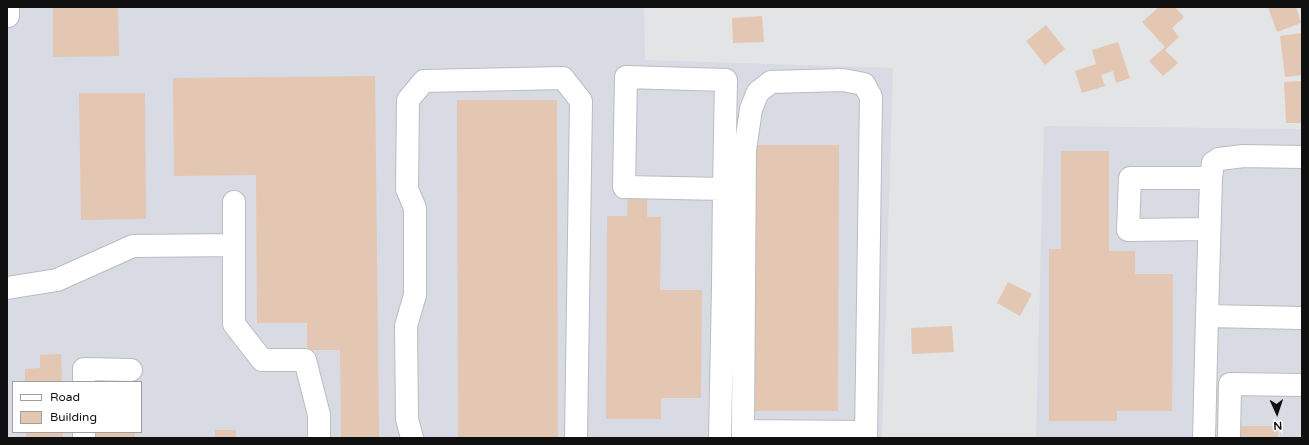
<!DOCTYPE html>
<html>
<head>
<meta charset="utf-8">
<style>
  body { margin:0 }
  #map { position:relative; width:1309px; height:445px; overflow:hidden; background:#e3e4e6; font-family:"Varela Round",sans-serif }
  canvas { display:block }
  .frame { position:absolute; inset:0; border:8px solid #101011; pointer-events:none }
  .legend { position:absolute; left:12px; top:381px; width:130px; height:52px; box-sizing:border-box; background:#fff; border:1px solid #9f9fa0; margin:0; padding:5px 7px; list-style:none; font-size:12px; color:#101011 }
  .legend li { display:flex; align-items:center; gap:8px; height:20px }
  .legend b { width:20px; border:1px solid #9f9fa0 }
  .north { position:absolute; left:1257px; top:393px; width:40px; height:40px; -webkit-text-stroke:3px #fff; paint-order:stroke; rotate:177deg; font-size:11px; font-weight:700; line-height:16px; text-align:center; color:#101011 }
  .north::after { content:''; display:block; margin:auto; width:14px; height:18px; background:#101011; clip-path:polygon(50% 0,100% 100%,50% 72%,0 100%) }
</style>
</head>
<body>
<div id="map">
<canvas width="1309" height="445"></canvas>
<div class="frame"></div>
<ul class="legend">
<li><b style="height:5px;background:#fff"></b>Road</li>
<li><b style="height:11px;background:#e3c7b2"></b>Building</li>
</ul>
<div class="north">N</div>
</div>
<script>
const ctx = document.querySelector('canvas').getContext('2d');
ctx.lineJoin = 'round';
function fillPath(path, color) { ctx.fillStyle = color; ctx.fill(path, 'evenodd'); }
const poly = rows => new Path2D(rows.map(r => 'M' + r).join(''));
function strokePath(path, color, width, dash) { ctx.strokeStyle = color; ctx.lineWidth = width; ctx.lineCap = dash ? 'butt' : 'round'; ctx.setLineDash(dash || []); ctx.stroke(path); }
const built = poly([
  [7,7,644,7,645,60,893,68,882,438,7,438],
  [13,382,141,382,141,432,13,432],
  [1044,126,1302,129,1302,438,1036,438]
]);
const building = poly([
  [53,7,118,7,119,56,53,57],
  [1159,7,1175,7,1184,17,1172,28,1179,37,1165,50,1178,63,1163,76,1149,61,1165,47,1142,22],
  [1268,7,1296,7,1301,23,1277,32],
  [762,16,764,42,733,43,732,18],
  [1046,25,1065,49,1045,65,1026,41],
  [1302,33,1302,75,1285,77,1280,36],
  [1118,42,1130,78,1116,83,1113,71,1101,75,1105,86,1082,93,1075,71,1096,64,1092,50],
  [375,76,379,437,341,437,340,350,307,350,307,323,257,323,256,175,174,176,173,78],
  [1302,81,1302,123,1286,123,1284,82],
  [79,93,145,93,146,219,81,220],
  [457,100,557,100,558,438,458,438],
  [754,145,839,145,838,411,753,411],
  [1061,151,1109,151,1109,251,1135,251,1135,274,1173,274,1172,411,1117,411,1117,421,1049,421,1049,249,1061,249],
  [628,192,647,192,647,217,661,217,660,290,702,290,701,398,661,398,661,419,606,419,607,216,627,216],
  [1008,282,1032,294,1020,316,997,303],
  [952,326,954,352,912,354,911,328],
  [61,354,62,382,25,382,25,369,40,368,40,355],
  [1239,426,1278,426,1278,438,1239,438],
  [215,430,236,430,236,438,215,438],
  [26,432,63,432,63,438,26,438],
  [91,432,135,432,135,438,91,438]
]);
const minor = poly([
  [8,16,8,7],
  [234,202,234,324,262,360,305,360,319,415,319,438],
  [1209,229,1128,230,1130,178,1211,178],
  [7,288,57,280,133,246,234,245],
  [1207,316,1211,178,1213,163,1219,159,1244,156,1302,157],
  [84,382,84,369,131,370],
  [743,431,745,150,751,109,758,92,771,82,843,80,864,84,871,97,866,438],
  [84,438,84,432],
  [412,438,407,419,406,326,415,295,415,208,407,189,408,100,424,81,563,78,581,101,576,438],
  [720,438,723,287,724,189,726,80,626,77,624,187,724,189],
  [743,438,743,431,866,432],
  [1204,438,1207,316,1302,318],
  [1229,438,1230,384,1302,385]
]);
fillPath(built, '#d8dae4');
fillPath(building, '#e3c7b2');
strokePath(minor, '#bbbcbe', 24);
strokePath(minor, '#fff', 22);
</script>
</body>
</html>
